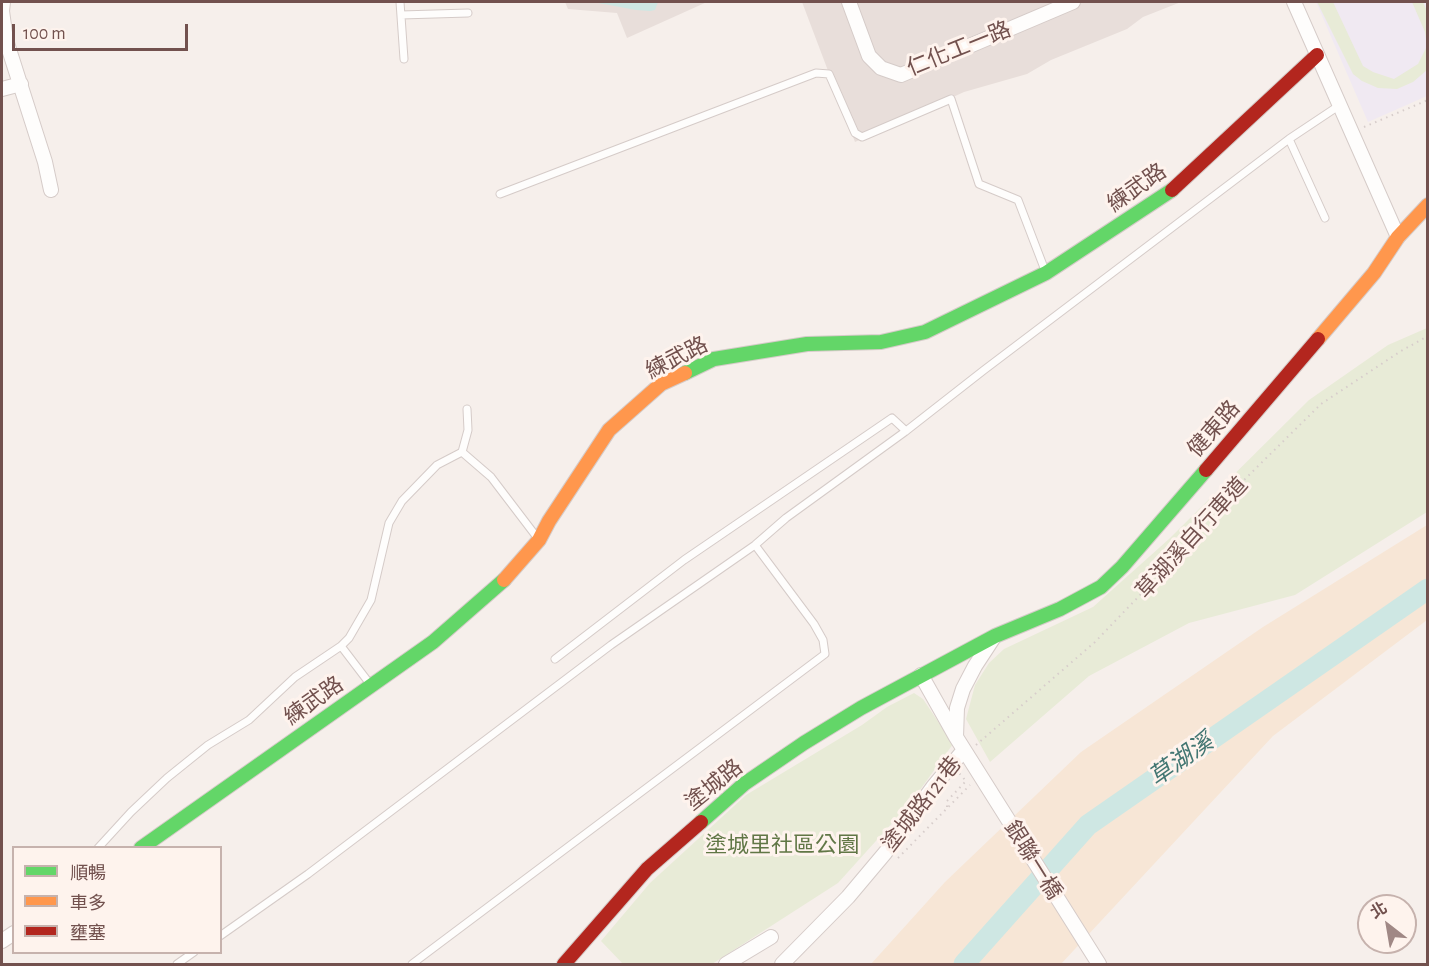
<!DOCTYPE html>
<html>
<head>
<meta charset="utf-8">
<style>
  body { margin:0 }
  #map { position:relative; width:1429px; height:966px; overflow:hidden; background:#f6efeb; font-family:"Alegreya Sans","Noto Sans TC",sans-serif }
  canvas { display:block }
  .frame { position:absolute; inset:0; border:3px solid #72514e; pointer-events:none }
  .legend { position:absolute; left:12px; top:846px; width:210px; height:108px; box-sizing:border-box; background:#fef3ed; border:2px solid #c6b2ad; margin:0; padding:8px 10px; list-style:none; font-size:18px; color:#72514e }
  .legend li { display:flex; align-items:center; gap:12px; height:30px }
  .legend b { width:30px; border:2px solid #c6b2ad }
  .north { position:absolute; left:1357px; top:894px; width:60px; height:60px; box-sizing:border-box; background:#fef3ed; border:2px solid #c6b2ad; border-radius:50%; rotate:329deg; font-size:16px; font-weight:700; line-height:24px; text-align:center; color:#72514e }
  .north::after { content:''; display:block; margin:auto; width:21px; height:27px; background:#a08885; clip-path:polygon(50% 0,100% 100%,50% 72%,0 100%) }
  .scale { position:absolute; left:12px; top:24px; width:176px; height:27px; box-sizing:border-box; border:3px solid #72514e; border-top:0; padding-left:8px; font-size:18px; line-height:21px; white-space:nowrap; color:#72514e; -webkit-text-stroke:4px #fef3ed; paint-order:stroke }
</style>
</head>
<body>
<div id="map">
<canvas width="1429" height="966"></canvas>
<div class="frame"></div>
<ul class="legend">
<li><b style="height:8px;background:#63d668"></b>順暢</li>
<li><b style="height:8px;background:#ff974d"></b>車多</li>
<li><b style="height:8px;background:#b3261e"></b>壅塞</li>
</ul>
<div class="north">北</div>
<div class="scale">100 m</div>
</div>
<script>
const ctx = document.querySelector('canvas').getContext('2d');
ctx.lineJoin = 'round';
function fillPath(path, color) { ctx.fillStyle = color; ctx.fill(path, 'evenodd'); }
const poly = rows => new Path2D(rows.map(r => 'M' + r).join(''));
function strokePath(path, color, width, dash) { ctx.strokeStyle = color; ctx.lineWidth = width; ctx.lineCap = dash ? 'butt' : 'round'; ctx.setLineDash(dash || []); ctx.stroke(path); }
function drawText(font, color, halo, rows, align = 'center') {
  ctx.font = font + ' "Alegreya Sans","Noto Sans TC",sans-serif'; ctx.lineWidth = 6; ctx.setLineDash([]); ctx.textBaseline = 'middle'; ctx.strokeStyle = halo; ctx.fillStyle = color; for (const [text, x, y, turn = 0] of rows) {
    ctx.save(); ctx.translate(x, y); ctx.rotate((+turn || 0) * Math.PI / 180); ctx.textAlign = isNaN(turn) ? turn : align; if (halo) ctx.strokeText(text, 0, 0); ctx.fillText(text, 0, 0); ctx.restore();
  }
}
const industrial = poly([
  [565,2,707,2,627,38,617,13,568,9],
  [802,2,1181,2,1143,17,1127,29,1051,60,1027,74,964,92,855,142]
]);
const education = poly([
  [1316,2,1427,2,1427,96,1368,122]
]);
const green = poly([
  [1317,2,1333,2,1363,66,1373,72,1394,79,1418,64,1427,46,1425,32,1412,2,1423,2,1427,11,1427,70,1413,82,1397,89,1378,88,1362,81,1353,74],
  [1427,328,1427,512,1295,595,1189,623,1089,676,990,762,966,719,975,685,989,663,1004,649,1093,607,1169,539,1309,400,1388,345],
  [914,693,923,699,953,744,912,801,838,883,712,964,623,964,601,941,650,883,746,795,862,725,887,707]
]);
const sand = poly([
  [1427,525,1427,620,1273,736,1061,964,871,964,945,882,1081,752,1263,627]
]);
const water = poly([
  [593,2,658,2,655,10,650,11,636,10]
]);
const river = poly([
  [964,964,1088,825,1428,589]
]);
const path = poly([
  [1364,127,1428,100],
  [976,745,1095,642,1188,545,1243,481,1321,404,1401,351,1428,336],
  [947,807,947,801,966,781,959,773],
  [898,858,970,785]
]);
const lane = poly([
  [400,2,404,59],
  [401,15,468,13],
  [1289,139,1325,218],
  [500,194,816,73,829,74,855,133,862,137,951,99,979,184,1018,200,1046,273],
  [462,452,468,430,467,409],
  [555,659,684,560,892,418,906,431],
  [370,684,341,646,349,638,371,600,389,523,402,501,437,465,462,452,491,477,539,540],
  [98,848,131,812,167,778,208,745,249,720,295,677,341,646],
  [220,936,308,874,611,645,755,545,786,518,906,431,984,370,1289,139,1340,105],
  [177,964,194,952],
  [412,964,825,654,823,640,814,624,755,545]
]);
const street = poly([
  [3,2,2,11,6,40,45,162,51,190],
  [849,2,869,56,881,68,901,75,1073,2],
  [1294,2,1398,237],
  [2,89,21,84],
  [921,675,956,737,1099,964],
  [956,737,957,708,963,689,975,666,994,637],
  [2,941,14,933],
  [726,964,771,937],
  [782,964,848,897,885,853,933,787,964,750]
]);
const fast = poly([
  [685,373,714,359,807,344,881,342,925,332,1046,273,1172,190],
  [701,822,744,784,804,743,861,708,995,636,1060,609,1101,587,1122,567,1206,470],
  [141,848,433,642,504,580]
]);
const slow = poly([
  [1318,339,1374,273,1398,237,1428,205],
  [504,580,539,540,549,521,609,430,661,384,685,373]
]);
const jam = poly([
  [1172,190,1317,55],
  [1206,470,1318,339],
  [564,964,647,869,701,822]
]);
const streetNames = [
  ["仁化工一路",959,49,-22],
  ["練武路",1137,188,-35],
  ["練武路",677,358,-27],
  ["健東路",1214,429,-49],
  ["草湖溪自行車道",1192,538,-48],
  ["練武路",314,701,-35],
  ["塗城路",714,785,-39],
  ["塗城路121巷",922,804,-52],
  ["銀聯一橋",1033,860,58]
];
const parkNames = [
  ["塗城里社區公園",782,845]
];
const waterNames = [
  ["草湖溪",1181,760,-35]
];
fillPath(industrial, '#e8deda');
fillPath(education, '#f0e9f2');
fillPath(green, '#e8ebd7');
fillPath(sand, '#f7e6d6');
fillPath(water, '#cee7e3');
strokePath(river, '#cee7e3', 21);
strokePath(lane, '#d5cbc8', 9);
strokePath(street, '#d5cbc8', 16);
strokePath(fast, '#d5cbc8', 16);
strokePath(slow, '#d5cbc8', 16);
strokePath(jam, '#d5cbc8', 16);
strokePath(path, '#d7cdcb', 2, [1.5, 4.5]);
strokePath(lane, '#fefdfc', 7);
strokePath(street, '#fefdfc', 14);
strokePath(fast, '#63d668', 14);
strokePath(slow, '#ff974d', 14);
strokePath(jam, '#b3261e', 14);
drawText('22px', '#72514e', '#fef3ed', streetNames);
drawText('22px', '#617746', '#fef3ed', parkNames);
drawText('italic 24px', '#427672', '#fef3ed', waterNames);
</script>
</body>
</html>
